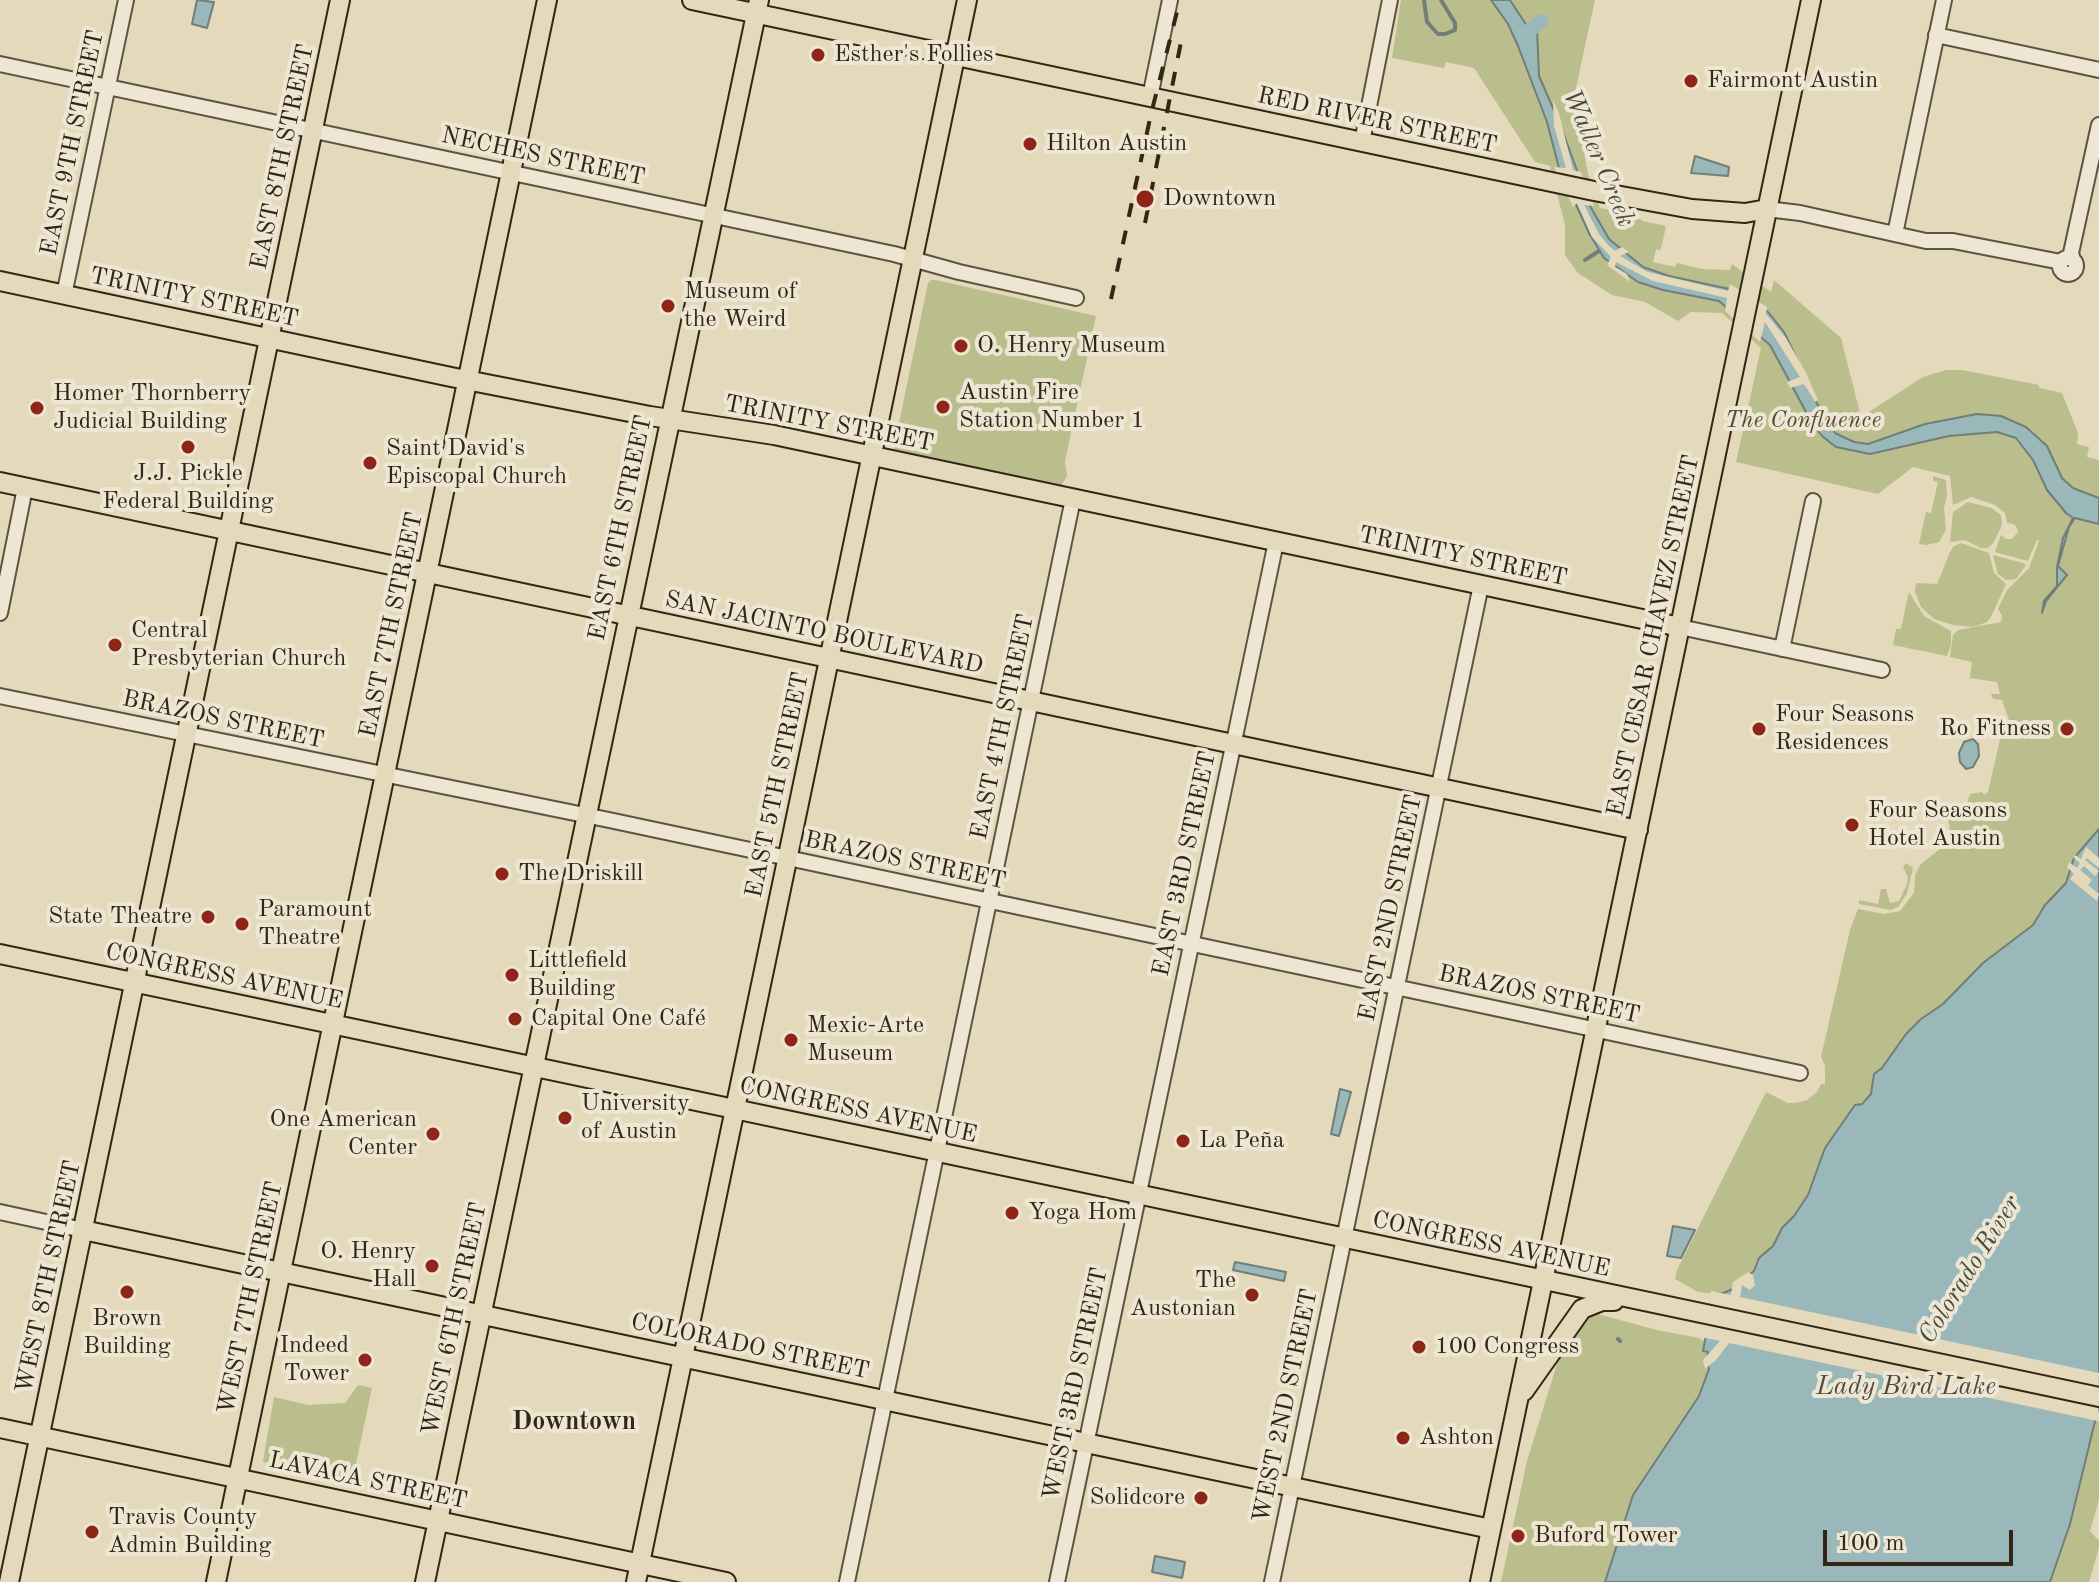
<!DOCTYPE html>
<html>
<head>
<meta charset="utf-8">
<style>
  body { margin:0 }
  #map { position:relative; width:2099px; height:1582px; overflow:hidden; background:#e4d9bb; font-family:"Old Standard TT",serif }
  canvas { display:block }
  .scale { position:absolute; left:1823px; top:1530px; width:190px; height:36px; box-sizing:border-box; border:4px solid #332617; border-top:0; padding-left:10px; font-size:24px; line-height:28px; white-space:nowrap; color:#332617; -webkit-text-stroke:6px #ede6d3; paint-order:stroke }
</style>
</head>
<body>
<div id="map">
<canvas width="2099" height="1582"></canvas>
<div class="scale">100 m</div>
</div>
<script>
const ctx = document.querySelector('canvas').getContext('2d');
ctx.lineJoin = 'round';
function fillPath(path, color) { ctx.fillStyle = color; ctx.fill(path, 'evenodd'); }
const poly = rows => new Path2D(rows.map(r => 'M' + r).join(''));
function strokePath(path, color, width, dash) { ctx.strokeStyle = color; ctx.lineWidth = width; ctx.lineCap = dash ? 'butt' : 'round'; ctx.setLineDash(dash || []); ctx.stroke(path); }
function drawText(font, color, halo, rows, align = 'center') {
  ctx.font = font + ' "Old Standard TT",serif'; ctx.lineWidth = 8; ctx.setLineDash([]); ctx.textBaseline = 'middle'; ctx.strokeStyle = halo; ctx.fillStyle = color; for (const [text, x, y, turn = 0] of rows) {
    ctx.save(); ctx.translate(x, y); ctx.rotate((+turn || 0) * Math.PI / 180); ctx.textAlign = isNaN(turn) ? turn : align; if (halo) ctx.strokeText(text, 0, 0); ctx.fillText(text, 0, 0); ctx.restore();
  }
}
const green = poly([
  [1401,0,1595,0,1574,97,1588,174,1600,208,1631,214,1643,221,1666,226,1662,245,1660,250,1656,249,1653,262,1675,267,1677,263,1702,269,1730,270,1732,264,1771,292,1774,280,1841,338,1861,417,1923,377,1946,370,1962,370,2039,385,2039,388,2062,393,2078,433,2077,444,2089,447,2087,457,2099,460,2099,829,2074,858,2066,883,2045,905,2033,925,1983,964,1943,1004,1921,1019,1906,1034,1882,1068,1874,1074,1871,1094,1849,1113,1825,1148,1808,1195,1794,1216,1782,1228,1773,1246,1759,1258,1754,1271,1733,1296,1698,1292,1675,1279,1677,1270,1766,1092,1788,1103,1795,1103,1807,1100,1817,1092,1821,1084,1825,1084,1825,1066,1821,1057,1850,930,1858,909,1884,914,1900,911,1914,893,1915,876,1920,865,1946,844,1950,830,1948,818,1965,811,1970,794,1982,792,1984,795,1988,792,2002,731,2008,732,2010,723,2002,700,1993,699,1991,694,2000,694,1997,682,1970,678,1972,662,1950,657,1953,635,1958,630,2001,622,2002,616,1998,609,2007,590,2029,568,2039,541,2037,540,2028,561,1995,552,2001,535,2006,539,2012,539,2018,532,2017,528,2014,524,2007,523,2005,513,1995,505,1971,497,1953,505,1950,476,1913,467,1878,494,1736,462,1761,348,1722,313,1691,312,1678,321,1645,302,1612,295,1578,273,1565,255,1565,225,1550,166,1535,162,1474,68,1446,62,1444,68,1392,58],
  [936,280,1096,316,1065,461,1067,476,1060,488,1050,489,1044,483,893,452,928,283,931,280],
  [1933,476,1946,480,1947,495,1944,508,1946,530,1939,542,1926,545,1919,544,1926,512,1931,513,1938,482,1933,481],
  [1968,502,1991,508,2001,515,2002,525,1994,542,1988,548,1981,548,1965,540,1950,542,1953,512],
  [1961,543,1989,553,1994,573,2006,584,1991,617,1987,622,1973,627,1953,625,1934,619,1921,607,1915,592,1916,583,1937,584,1950,552,1954,546],
  [1993,555,2023,563,2026,565,2016,579,2006,580,1998,574],
  [1909,592,1924,616,1951,631,1951,645,1947,656,1893,645,1896,629,1901,629],
  [1906,863,1913,868,1907,893,1899,906,1891,910,1859,904,1859,900,1878,904,1881,889,1886,889,1890,903,1899,901,1907,884,1908,877,1903,867],
  [1594,1313,1657,1330,1699,1338,1707,1343,1707,1362,1709,1369,1699,1396,1673,1433,1627,1511,1605,1582,1501,1582,1527,1461,1561,1351,1581,1319],
  [358,1385,372,1388,352,1482,268,1465,263,1461,274,1397,308,1405,345,1403],
  [2093,1420,2099,1421,2099,1500,2090,1531,2099,1541,2099,1548,2089,1582,2048,1582]
]);
const water = poly([
  [197,0,214,2,207,28,192,24,197,0],
  [1491,0,1510,0,1527,26,1533,24,1537,28,1539,76,1560,124,1590,206,1609,239,1643,267,1669,276,1734,290,1768,312,1784,332,1798,361,1807,387,1835,433,1854,442,1868,444,1925,424,1977,414,2001,416,2026,427,2047,446,2062,478,2073,488,2099,498,2099,524,2075,518,2069,527,2058,566,2067,575,2046,601,2042,613,2044,601,2057,586,2057,567,2063,538,2073,518,2066,513,2047,490,2033,460,2016,438,1997,432,1949,436,1870,454,1836,447,1822,436,1812,423,1770,345,1719,301,1663,290,1638,282,1604,258,1590,235,1559,168,1547,122,1518,46,1508,24,1491,0],
  [1695,156,1729,167,1728,176,1691,173,1695,156],
  [1973,739,1978,744,1979,756,1973,767,1966,769,1960,762,1959,753,1964,742,1973,739],
  [2099,829,2099,1405,2070,1524,2050,1582,1605,1582,1633,1495,1699,1396,1709,1369,1707,1362,1708,1352,1703,1351,1714,1293,1721,1294,1733,1289,1754,1271,1759,1258,1773,1246,1782,1228,1794,1216,1808,1195,1825,1148,1855,1105,1862,1104,1871,1094,1874,1074,1882,1068,1906,1034,1921,1019,1943,1004,1983,963,2033,925,2045,905,2066,883,2074,858,2099,829],
  [1340,1089,1351,1092,1339,1136,1331,1134,1340,1089],
  [1673,1226,1695,1230,1681,1258,1667,1256,1673,1226],
  [1235,1262,1286,1272,1284,1281,1233,1270,1235,1262],
  [1155,1556,1185,1562,1182,1578,1152,1572,1155,1556]
]);
const pier = poly([
  [1553,100,1559,113,1573,170,1581,172,1594,206,1584,205,1599,234,1609,246,1615,251,1622,247,1629,252,1620,256,1648,272,1728,291,1730,284,1767,307,1766,314,1786,338,1805,371,1818,400,1815,402,1804,384,1790,388,1787,382,1800,377,1765,322,1760,342,1725,311,1727,298,1653,281,1616,262,1615,267,1627,274,1630,282,1607,265,1611,257,1592,237,1577,203,1573,207,1554,167,1566,168,1554,126],
  [2086,847,2099,858,2099,868,2087,858,2085,860,2099,871,2095,876,2084,866,2080,870,2092,880,2088,885,2099,894,2097,901,2070,879,2074,874,2067,867,2069,862,2077,868,2080,863,2073,857,2075,855,2081,859],
  [1748,1272,1753,1275,1755,1285,1750,1290,1742,1285,1740,1297,2099,1373,2098,1421,1729,1343,1716,1360,1705,1369,1703,1360,1720,1341,1701,1337,1711,1291,1731,1295,1733,1282]
]);
const stream = poly([
  [1424,0,1427,22,1438,34,1445,34,1455,30,1455,23,1441,0],
  [1585,260,1599,251],
  [1618,1339,1620,1341]
]);
const canal = poly([
  [1523,36,1541,21]
]);
const minor = poly([
  [1936,35,2099,70],
  [0,64,894,254,959,272,1076,298],
  [1150,97,1170,0],
  [1362,142,1390,0],
  [1767,209,1800,213,1926,241,1953,241,2061,262],
  [1895,234,1944,0],
  '2060 266a8 8 0 1 1 16 0a8 8 0 1 1-16 0Z',
  [2073,260,2071,253,2099,125],
  [64,295,126,0],
  [0,613,25,488],
  [1680,627,1882,670],
  [1782,649,1813,501],
  [0,696,609,820,1800,1073],
  [0,1212,83,1230],
  [847,1582,1073,499],
  [1057,1582,1276,542],
  [1272,1582,1481,585]
]);
const major = poly([
  [692,0,1594,191,1692,209,1745,213,1767,209],
  [0,281,451,377,650,416,774,435,1680,627],
  [0,482,1638,830],
  [0,954,2099,1397],
  [83,1230,1491,1529],
  [1524,1391,1582,1309,1602,1301,1614,1301],
  [0,1428,726,1582],
  [9,1582,340,0],
  [216,1582,547,0],
  [425,1582,759,0],
  [636,1582,967,0],
  [1480,1582,1811,0]
]);
const rail = poly([
  [1145,223,1181,42],
  [1111,299,1151,114,1180,0]
]);
const markers = [
  [818,55,8,"#8f2418"],
  [1691,81,8,"#8f2418"],
  [1030,144,8,"#8f2418"],
  [1145,199,10,"#8f2418"],
  [668,306,8,"#8f2418"],
  [961,346,8,"#8f2418"],
  [943,407,8,"#8f2418"],
  [37,408,8,"#8f2418"],
  [188,447,8,"#8f2418"],
  [370,463,8,"#8f2418"],
  [115,645,8,"#8f2418"],
  [1759,729,8,"#8f2418"],
  [2067,729,8,"#8f2418"],
  [1852,825,8,"#8f2418"],
  [502,874,8,"#8f2418"],
  [208,917,8,"#8f2418"],
  [242,924,8,"#8f2418"],
  [512,975,8,"#8f2418"],
  [515,1019,8,"#8f2418"],
  [791,1040,8,"#8f2418"],
  [565,1118,8,"#8f2418"],
  [433,1134,8,"#8f2418"],
  [1183,1141,8,"#8f2418"],
  [1012,1213,8,"#8f2418"],
  [432,1266,8,"#8f2418"],
  [127,1292,8,"#8f2418"],
  [1252,1295,8,"#8f2418"],
  [1419,1347,8,"#8f2418"],
  [365,1360,8,"#8f2418"],
  [1403,1438,8,"#8f2418"],
  [1201,1498,8,"#8f2418"],
  [92,1532,8,"#8f2418"],
  [1518,1536,8,"#8f2418"]
];
const poiNames = [
  ["Esther's Follies",834,55],
  ["Fairmont Austin",1707,81],
  ["Hilton Austin",1046,144],
  ["Downtown",1163,199],
  ["Museum of",684,292],
  ["the Weird",684,320],
  ["O. Henry Museum",977,346],
  ["Austin Fire",959,393],
  ["Station Number 1",959,421],
  ["Homer Thornberry",53,394],
  ["Judicial Building",53,422],
  ["Saint David's",386,449],
  ["Episcopal Church",386,477],
  ["J.J. Pickle",188,474,"center"],
  ["Federal Building",188,502,"center"],
  ["Central",131,631],
  ["Presbyterian Church",131,659],
  ["Four Seasons",1775,715],
  ["Residences",1775,743],
  ["Ro Fitness",2051,729,"right"],
  ["Four Seasons",1868,811],
  ["Hotel Austin",1868,839],
  ["The Driskill",518,874],
  ["Paramount",258,910],
  ["Theatre",258,938],
  ["State Theatre",192,917,"right"],
  ["Littlefield",528,961],
  ["Building",528,989],
  ["Capital One Café",531,1019],
  ["Mexic-Arte",807,1026],
  ["Museum",807,1054],
  ["University",581,1104],
  ["of Austin",581,1132],
  ["One American",417,1120,"right"],
  ["Center",417,1148,"right"],
  ["La Peña",1199,1141],
  ["Yoga Hom",1028,1213],
  ["O. Henry",416,1252,"right"],
  ["Hall",416,1280,"right"],
  ["The",1236,1281,"right"],
  ["Austonian",1236,1309,"right"],
  ["Brown",127,1319,"center"],
  ["Building",127,1347,"center"],
  ["Indeed",349,1346,"right"],
  ["Tower",349,1374,"right"],
  ["100 Congress",1435,1347],
  ["Ashton",1419,1438],
  ["Solidcore",1185,1498,"right"],
  ["Travis County",108,1518],
  ["Admin Building",108,1546],
  ["Buford Tower",1534,1536]
];
const streetNames = [
  ["RED RIVER STREET",1377,121,12],
  ["EAST 9TH STREET",73,143,-78],
  ["EAST 8TH STREET",283,157,-78],
  ["NECHES STREET",543,157,12],
  ["TRINITY STREET",194,298,12],
  ["TRINITY STREET",829,424,11],
  ["EAST 6TH STREET",621,528,-78],
  ["TRINITY STREET",1463,557,12],
  ["EAST 7TH STREET",392,625,-78],
  ["SAN JACINTO BOULEVARD",824,633,12],
  ["EAST CESAR CHAVEZ STREET",1654,636,-78],
  ["BRAZOS STREET",223,720,12],
  ["EAST 4TH STREET",1003,727,-78],
  ["EAST 5TH STREET",778,785,-78],
  ["BRAZOS STREET",905,861,12],
  ["EAST 3RD STREET",1185,864,-78],
  ["EAST 2ND STREET",1391,908,-78],
  ["CONGRESS AVENUE",224,977,12],
  ["BRAZOS STREET",1539,995,12],
  ["CONGRESS AVENUE",858,1111,12],
  ["CONGRESS AVENUE",1491,1245,12],
  ["WEST 8TH STREET",49,1277,-78],
  ["WEST 7TH STREET",251,1298,-78],
  ["WEST 6TH STREET",455,1319,-78],
  ["COLORADO STREET",750,1347,12],
  ["WEST 3RD STREET",1076,1384,-78],
  ["WEST 2ND STREET",1286,1406,-78],
  ["LAVACA STREET",368,1481,12]
];
const parkNames = [
  ["The Confluence",1803,421]
];
const waterNames = [
  ["Waller Creek",1598,158,67],
  ["Colorado River",1970,1270,-58],
  ["Lady Bird Lake",1906,1387]
];
const neighbourhoodNames = [
  ["Downtown",574,1422]
];
fillPath(green, '#b9be8c');
fillPath(water, '#9ab8ba');
strokePath(water, '#717e79', 2);
fillPath(pier, '#e4d9bb');
strokePath(stream, '#717e79', 4);
strokePath(canal, '#9ab8ba', 14);
strokePath(minor, '#5f5340', 18);
strokePath(major, '#332617', 22);
strokePath(minor, '#ede6d3', 14);
strokePath(major, '#e4d9bb', 18);
strokePath(rail, '#332617', 4, [14, 14]);
for (const [x, y, r, color] of markers) { const dot = new Path2D(); dot.arc(x, y, r, 0, 2 * Math.PI); ctx.fillStyle = color; ctx.fill(dot); strokePath(dot, '#ede6d3', 3); }
drawText('24px', '#332617', '#ede6d3', poiNames, 'left');
drawText('24px', '#332617', '#ede6d3', streetNames);
drawText('italic 24px', '#544c34', '#ede6d3', parkNames);
drawText('italic 26px', '#4d4a40', '#ede6d3', waterNames);
drawText('bold 26px', '#332617', '#ede6d3', neighbourhoodNames);
</script>
</body>
</html>
